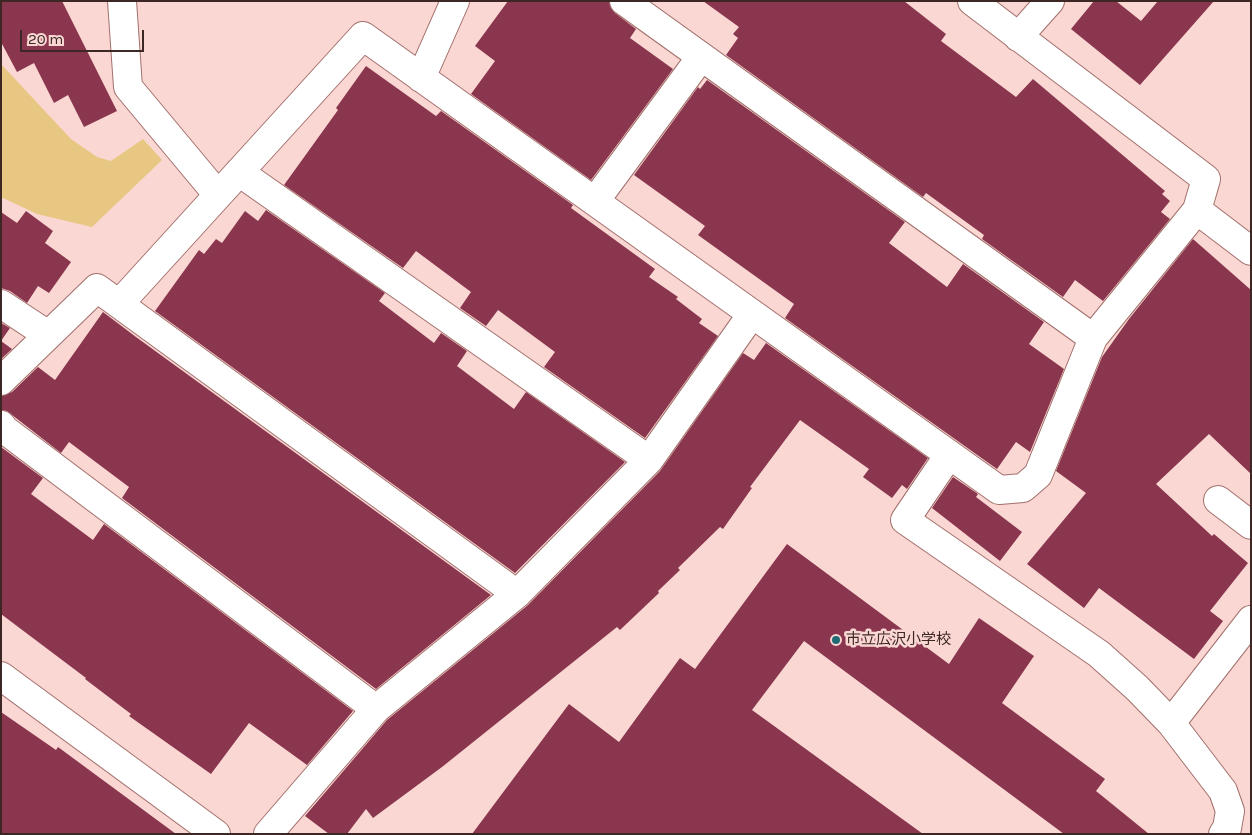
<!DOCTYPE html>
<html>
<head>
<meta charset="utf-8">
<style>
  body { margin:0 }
  #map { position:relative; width:1252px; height:835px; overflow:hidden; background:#fad7d3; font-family:Karla,sans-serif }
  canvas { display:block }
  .frame { position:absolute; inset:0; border:2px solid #3c2725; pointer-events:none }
  .scale { position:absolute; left:20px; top:30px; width:124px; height:22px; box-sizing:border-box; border:2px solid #3c2725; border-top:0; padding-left:6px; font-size:15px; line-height:18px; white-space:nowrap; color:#3c2725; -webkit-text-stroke:4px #fad7d3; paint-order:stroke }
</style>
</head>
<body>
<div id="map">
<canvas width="1252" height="835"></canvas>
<div class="frame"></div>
<div class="scale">20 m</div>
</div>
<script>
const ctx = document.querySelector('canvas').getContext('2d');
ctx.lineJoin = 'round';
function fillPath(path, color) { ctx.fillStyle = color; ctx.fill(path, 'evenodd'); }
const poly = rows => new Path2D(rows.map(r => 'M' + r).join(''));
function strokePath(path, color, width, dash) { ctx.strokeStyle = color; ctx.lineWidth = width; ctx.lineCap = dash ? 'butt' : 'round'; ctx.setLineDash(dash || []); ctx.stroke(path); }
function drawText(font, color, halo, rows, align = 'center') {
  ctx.font = font + ' Karla,"Noto Sans JP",sans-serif'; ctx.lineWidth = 5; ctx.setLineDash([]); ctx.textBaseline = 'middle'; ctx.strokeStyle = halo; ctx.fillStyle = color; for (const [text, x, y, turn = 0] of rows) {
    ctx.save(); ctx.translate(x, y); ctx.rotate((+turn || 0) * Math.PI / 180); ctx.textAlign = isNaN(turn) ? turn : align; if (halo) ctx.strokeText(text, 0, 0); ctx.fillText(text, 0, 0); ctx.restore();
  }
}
const green = poly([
  [1,64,71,139,97,157,111,161,143,139,162,160,92,227,37,214,1,197]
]);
const building = poly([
  [1,1,62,1,117,111,84,127,68,95,54,103,34,63,17,72,1,42],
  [508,1,609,1,615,13,636,29,630,38,673,69,591,180,471,94,495,61,475,46],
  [703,1,904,1,946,34,941,41,1016,97,1033,79,1165,191,1162,194,1170,201,1161,212,1170,219,1103,301,1075,280,1063,297,982,239,984,235,926,193,923,197,726,55,738,38,733,34,739,27],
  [1094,1,1116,1,1141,21,1158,1,1214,1,1140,85,1071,29],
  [366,66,436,116,441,111,573,205,571,208,655,269,649,277,678,297,676,299,702,319,699,323,718,336,645,438,544,367,555,352,498,310,486,326,460,308,471,292,416,251,403,268,284,185,338,110,336,108],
  [707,80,905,222,889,243,947,287,963,264,1044,322,1029,344,1064,369,1030,452,1016,442,997,469,785,318,794,304,698,235,705,226,634,175,698,87,700,89],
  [266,210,385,293,379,301,434,343,441,333,467,351,457,366,514,409,526,392,625,462,515,573,155,311,199,250,204,254,216,239,222,243,245,211,258,221],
  [26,211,53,231,45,243,71,262,49,293,38,286,27,303,10,291,1,288,1,212,17,223],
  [1193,239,1251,290,1251,474,1209,434,1156,484,1212,536,1214,534,1248,563,1210,611,1223,621,1194,659,1099,588,1084,608,1027,564,1086,493,1056,471,1102,357,1129,319],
  [103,312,136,337,491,595,376,689,122,498,129,487,69,442,61,453,7,411,1,410,1,396,12,392,38,367,55,380],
  [1,323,10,328,1,341,12,349,1,359],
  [766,343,928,458,907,489,902,485,892,498,863,477,869,469,800,420,750,487,752,488,723,529,720,527,678,568,680,570,658,591,659,593,620,630,617,627,442,767,373,818,366,809,347,834,329,834,305,816,387,720,528,605,660,471,743,353,754,360],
  [1,447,43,478,31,494,93,540,104,524,353,711,307,765,249,723,211,774,129,716,131,714,85,679,86,678,1,614],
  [953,477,978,494,976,497,1022,532,1000,561,932,508],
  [787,544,949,664,979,618,1034,656,1002,703,1105,779,1096,791,1149,834,1064,834,804,641,752,710,923,834,472,834,569,704,619,742,680,658,695,669],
  [1,712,56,750,58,747,176,834,1,834]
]);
const minor = poly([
  [122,1,128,87,218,195],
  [624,1,1093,338],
  [1018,37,1050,1],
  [421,78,455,1],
  [239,172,649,460],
  [595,201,701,57],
  [1197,210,1251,251],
  [1,304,48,335],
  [119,304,363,36,999,490,1023,488,1038,475,1093,338,1197,210,1206,179,972,1],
  [1,381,97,288,517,594],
  [1,425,5,430,376,709],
  [949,455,905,520,1099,654,1137,688,1171,723,1223,791,1230,811,1227,828,1223,834],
  [1218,500,1251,525],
  [1,676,216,834],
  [1171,723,1251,620],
  [268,834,376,709,517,594,649,460,752,314]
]);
const markers = [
  [836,640,5,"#206b73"]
];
const poiNames = [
  ["市立広沢小学校",846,640]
];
fillPath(green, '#e7c781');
fillPath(building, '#89364e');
strokePath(minor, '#a26f6b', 30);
strokePath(minor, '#fff', 28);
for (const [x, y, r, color] of markers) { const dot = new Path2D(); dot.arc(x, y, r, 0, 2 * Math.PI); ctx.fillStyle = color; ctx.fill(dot); strokePath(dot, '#fad7d3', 2); }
drawText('15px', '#3c2725', '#fad7d3', poiNames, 'left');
</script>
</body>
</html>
